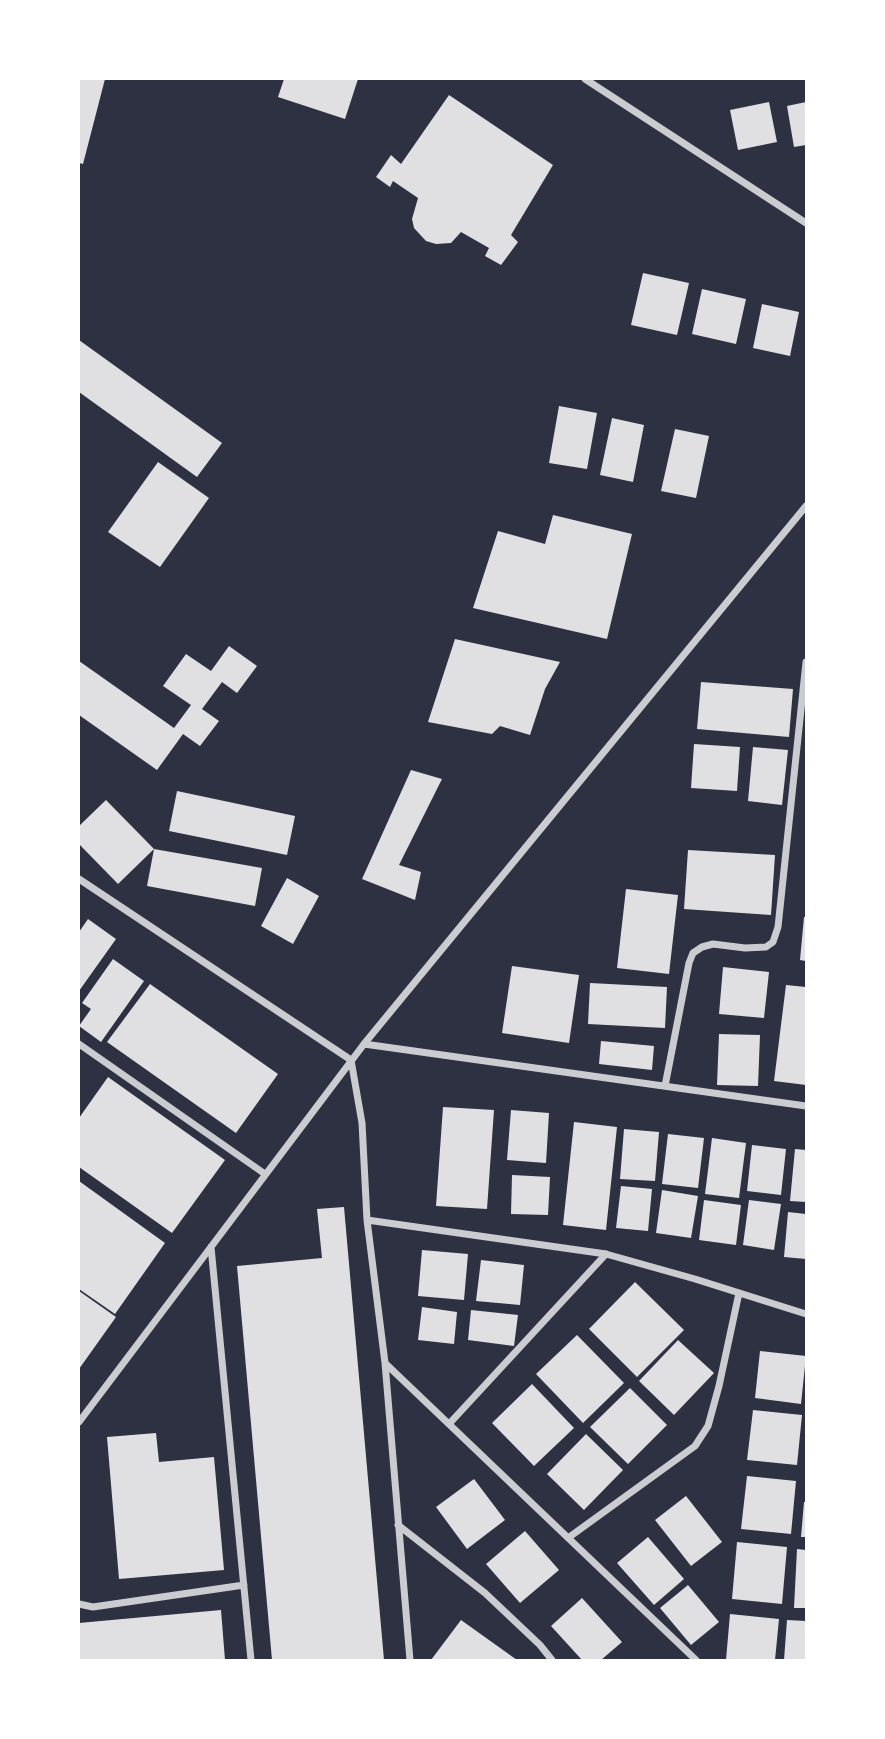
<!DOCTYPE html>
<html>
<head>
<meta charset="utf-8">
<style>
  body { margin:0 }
  #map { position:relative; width:885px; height:1739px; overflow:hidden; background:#2d3142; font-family:Karla,sans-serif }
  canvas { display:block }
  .frame { position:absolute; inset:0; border:80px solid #fff; pointer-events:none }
</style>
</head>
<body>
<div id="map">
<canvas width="885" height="1739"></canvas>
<div class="frame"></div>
</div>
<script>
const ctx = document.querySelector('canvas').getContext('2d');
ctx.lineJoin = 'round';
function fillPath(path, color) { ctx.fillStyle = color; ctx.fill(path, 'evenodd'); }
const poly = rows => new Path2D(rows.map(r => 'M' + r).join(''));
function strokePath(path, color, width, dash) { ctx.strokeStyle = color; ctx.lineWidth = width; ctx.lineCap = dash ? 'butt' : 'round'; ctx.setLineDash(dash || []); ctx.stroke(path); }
const building = poly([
  [79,79,105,79,83,164,79,163],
  [284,79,358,79,345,119,278,97],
  [449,95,553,165,511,235,518,242,501,265,485,256,489,248,461,232,451,243,436,244,426,241,414,228,412,219,418,198,393,181,390,187,376,177,391,155,401,164],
  [769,102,777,142,738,150,730,110],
  [806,102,806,145,794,147,787,106],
  [643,273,689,283,677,335,631,325],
  [702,289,746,299,736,344,692,334],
  [762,304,799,312,790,356,753,348],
  [79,340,222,443,197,477,79,392],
  [559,406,597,413,587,469,549,463],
  [612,418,644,425,633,482,600,475],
  [675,429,709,436,696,498,661,491],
  [158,462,209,498,160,567,108,532],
  [553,515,632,534,607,639,473,608,498,531,545,544],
  [455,639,560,662,545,689,530,735,500,726,492,734,428,722],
  [229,646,257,666,237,693,222,682,202,709,219,721,200,746,183,734,157,770,79,715,79,661,174,728,191,705,163,686,186,654,211,671],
  [701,682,793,689,789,737,697,729],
  [694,744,740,747,737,791,691,788],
  [753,747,788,750,782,805,748,801],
  [411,770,442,779,399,865,421,872,415,900,362,879],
  [177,791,295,816,287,855,169,831],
  [106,800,154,849,118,884,79,844,79,826],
  [154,849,262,868,255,906,147,886],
  [688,850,775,855,771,915,684,909],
  [287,878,319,896,293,944,261,926],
  [626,889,678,895,669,974,617,968],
  [804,917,806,917,806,961,800,960],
  [88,919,116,939,79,991,79,932],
  [113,959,144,981,101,1042,79,1026,91,1009,82,1003],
  [512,966,579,975,569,1043,502,1033],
  [723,967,769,972,764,1018,719,1014],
  [590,983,667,987,665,1028,588,1024],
  [150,984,278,1074,236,1133,107,1042],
  [786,985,806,987,806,1085,774,1081],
  [719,1034,760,1035,758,1086,717,1085],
  [601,1041,654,1046,652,1070,599,1064],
  [108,1077,225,1160,172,1233,79,1167,79,1118],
  [443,1107,494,1110,487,1209,436,1206],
  [511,1110,549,1113,546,1163,507,1160],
  [574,1122,617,1127,606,1230,563,1225],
  [624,1129,659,1132,655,1181,620,1179],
  [668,1134,704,1138,698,1188,662,1184],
  [712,1138,746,1143,739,1198,705,1194],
  [752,1145,786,1149,781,1195,747,1191],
  [795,1149,806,1150,806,1202,790,1201],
  [512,1175,550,1177,548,1215,511,1214],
  [79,1181,165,1243,115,1314,79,1289],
  [621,1186,652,1189,648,1231,616,1228],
  [662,1190,698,1196,691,1238,656,1233],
  [704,1200,741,1205,736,1245,699,1240],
  [749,1200,781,1204,774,1250,743,1245],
  [344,1207,384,1660,272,1660,237,1266,322,1258,317,1209],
  [788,1212,806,1214,806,1259,784,1257],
  [422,1250,468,1254,464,1300,418,1296],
  [481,1260,524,1265,520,1305,476,1301],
  [635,1282,684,1330,637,1377,589,1329],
  [79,1291,116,1317,79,1369],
  [422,1307,457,1312,454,1344,418,1340],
  [471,1310,518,1315,514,1346,468,1340],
  [577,1335,624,1383,583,1423,536,1374],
  [678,1340,714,1373,674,1415,639,1381],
  [760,1351,806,1356,801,1404,755,1398],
  [532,1384,574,1428,534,1466,492,1423],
  [630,1388,667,1425,628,1464,590,1427],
  [753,1410,802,1415,797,1465,747,1460],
  [156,1433,159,1462,214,1457,224,1570,119,1579,107,1437],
  [586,1434,623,1470,584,1510,547,1474],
  [747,1476,796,1481,791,1534,741,1529],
  [474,1479,505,1520,467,1549,436,1507],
  [686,1496,722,1542,691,1566,655,1520],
  [804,1502,806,1502,806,1537,801,1537],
  [525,1531,559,1570,520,1603,486,1564],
  [648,1537,684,1579,654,1605,617,1563],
  [737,1542,787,1547,782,1604,732,1599],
  [797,1549,806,1550,806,1608,794,1608],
  [688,1585,719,1622,691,1645,660,1608],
  [582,1598,622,1642,601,1660,582,1660,551,1626],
  [221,1610,225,1660,79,1660,79,1623],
  [730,1614,779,1619,775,1660,726,1660],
  [461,1620,517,1660,431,1660],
  [787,1620,806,1621,806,1660,784,1660]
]);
const minor = poly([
  [585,79,806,223],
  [79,879,351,1060],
  [79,1044,265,1174],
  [364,1044,806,1106],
  [351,1060,362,1123,367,1220,385,1363,410,1660],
  [665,1086,689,963,693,953,702,947,713,944,745,948,766,947,773,942,778,927,806,662],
  [367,1220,606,1254,695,1279,806,1314],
  [211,1247,251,1660],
  [386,1364,696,1660],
  [79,1422,364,1044,806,506],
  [449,1424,606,1254],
  [398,1525,485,1593,540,1645,552,1660],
  [568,1538,695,1446,708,1426,719,1386,739,1293],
  [79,1604,93,1607,244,1585]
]);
fillPath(building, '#e0e0e3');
strokePath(minor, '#caccd0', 7);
</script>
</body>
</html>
